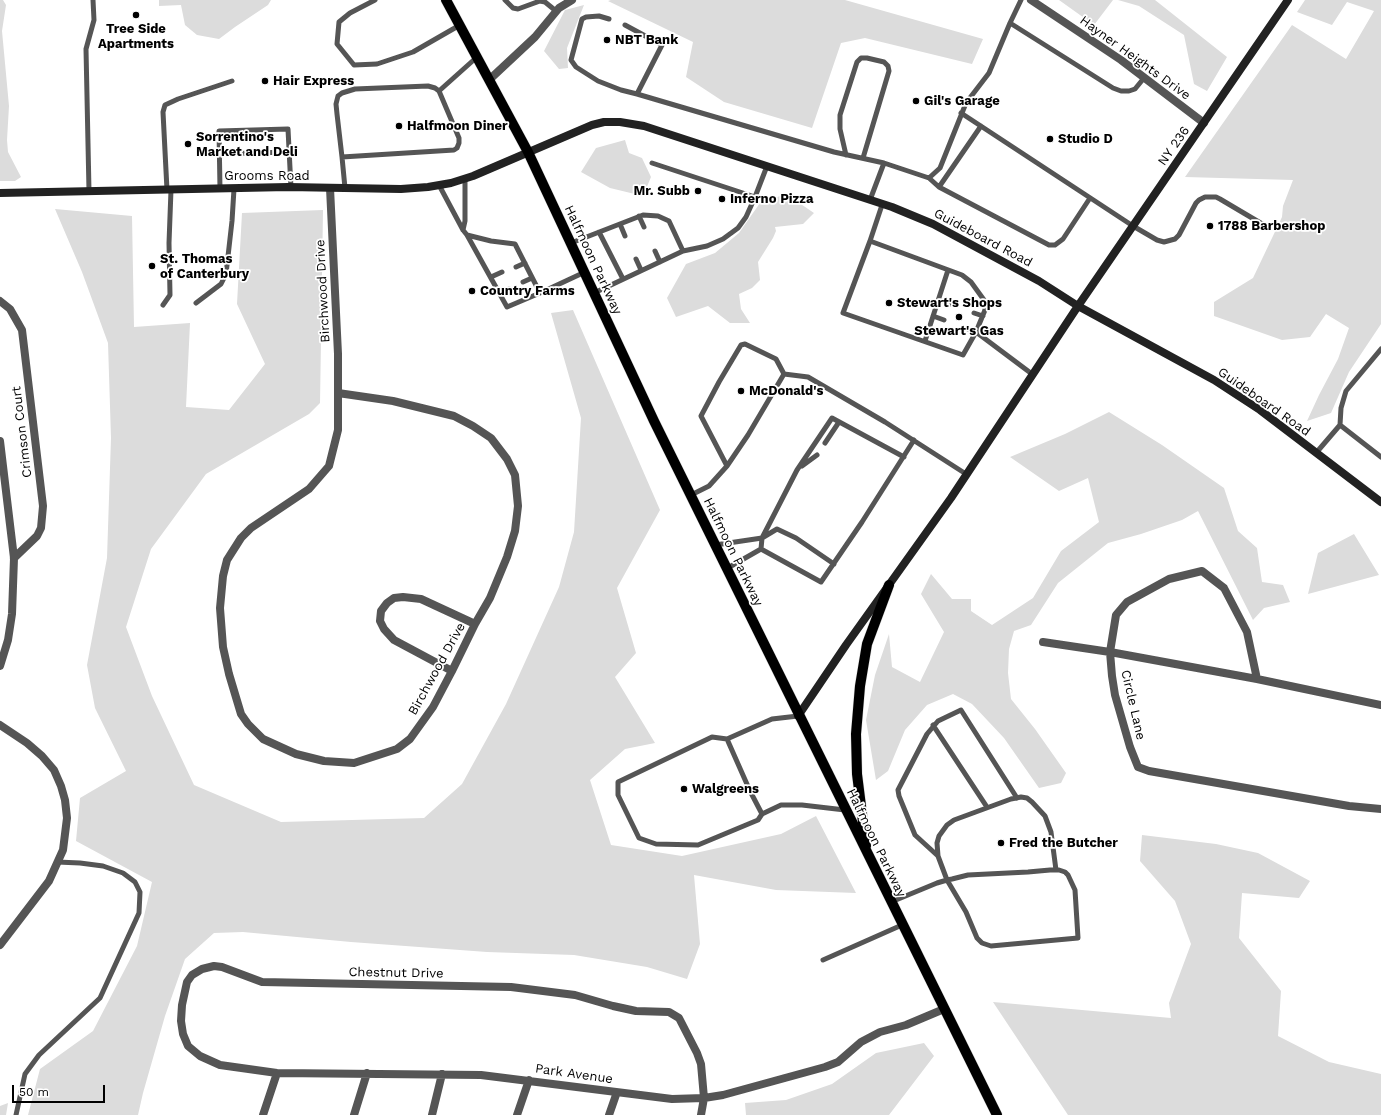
<!DOCTYPE html>
<html>
<head>
<meta charset="utf-8">
<style>
  body { margin:0 }
  #map { position:relative; width:1381px; height:1115px; overflow:hidden; background:#fff; font-family:"Work Sans",sans-serif }
  canvas { display:block }
  .scale { position:absolute; left:12px; top:1085px; width:93px; height:18px; box-sizing:border-box; border:2px solid #000; border-top:0; padding-left:5px; font-size:12px; line-height:14px; white-space:nowrap; color:#000; -webkit-text-stroke:3px #fff; paint-order:stroke }
</style>
</head>
<body>
<div id="map">
<canvas width="1381" height="1115"></canvas>
<div class="scale">50 m</div>
</div>
<script>
const ctx = document.querySelector('canvas').getContext('2d');
ctx.lineJoin = 'round';
function fillPath(path, color) { ctx.fillStyle = color; ctx.fill(path, 'evenodd'); }
const poly = rows => new Path2D(rows.map(r => 'M' + r).join(''));
function strokePath(path, color, width, dash) { ctx.strokeStyle = color; ctx.lineWidth = width; ctx.lineCap = dash ? 'butt' : 'round'; ctx.setLineDash(dash || []); ctx.stroke(path); }
function drawText(font, color, halo, rows, align = 'center') {
  ctx.font = font + ' "Work Sans",sans-serif'; ctx.lineWidth = 3.5; ctx.setLineDash([]); ctx.textBaseline = 'middle'; ctx.strokeStyle = halo; ctx.fillStyle = color; for (const [text, x, y, turn = 0] of rows) {
    ctx.save(); ctx.translate(x, y); ctx.rotate((+turn || 0) * Math.PI / 180); ctx.textAlign = isNaN(turn) ? turn : align; if (halo) ctx.strokeText(text, 0, 0); ctx.fillText(text, 0, 0); ctx.restore();
  }
}
const green = poly([
  [0,0,3,0,6,5,2,31,9,106,7,140,8,152,21,177,15,181,0,181],
  [159,0,271,0,268,5,235,27,219,39,197,35,185,25,181,5,159,6],
  [611,0,845,0,983,39,972,64,865,38,841,43,812,128,724,102,686,77,693,42,608,1],
  [1059,0,1113,0,1094,25],
  [1118,0,1155,0,1227,57,1207,91,1194,84,1184,35,1139,6],
  [1305,0,1381,0,1381,324,1349,372,1331,413,1307,421,1319,395,1338,359,1349,328,1326,314,1310,337,1282,340,1214,316,1214,302,1253,278,1282,217,1283,206,1293,180,1185,177,1292,25,1346,59,1374,11,1347,2,1332,25,1297,12],
  [584,5,567,48,568,68,559,69,544,51,565,10],
  [625,140,629,153,642,158,651,177,643,196,610,188,581,172,596,148],
  [786,194,814,213,803,224,775,227,776,231,773,238,758,262,760,280,752,288,739,294,741,309,750,323,730,323,708,306,676,317,667,298,686,264,715,253,739,233,760,203],
  [55,209,132,216,134,327,190,323,186,407,229,410,265,364,237,304,242,213,323,210,320,403,309,414,206,474,151,549,126,627,152,696,194,785,281,822,424,818,462,784,506,704,559,587,574,532,581,418,551,313,573,310,660,510,617,588,636,653,615,677,655,743,625,749,590,780,611,845,682,856,781,834,816,816,856,893,776,890,694,875,700,944,687,979,647,967,574,955,487,952,351,942,243,932,214,933,185,959,165,1016,143,1093,138,1115,28,1115,40,1069,93,1031,137,946,152,882,76,841,80,798,126,771,95,708,87,665,107,558,111,438,108,343,82,272],
  [1109,412,1162,445,1224,488,1238,531,1257,548,1262,582,1283,585,1290,602,1264,608,1253,620,1198,511,1182,520,1141,534,1108,543,1058,583,1031,625,1014,631,1009,649,1008,673,1011,699,1035,729,1066,773,1061,783,1039,788,1004,738,972,704,953,694,927,705,905,730,888,771,876,780,866,720,875,675,889,634,892,667,920,682,944,632,921,594,931,574,952,599,971,599,971,611,992,625,1033,598,1061,551,1099,522,1088,478,1059,491,1010,457,1065,434],
  [1354,534,1379,575,1308,594,1318,553],
  [1142,835,1216,844,1258,853,1310,881,1299,898,1242,893,1239,938,1281,991,1278,1036,1329,1062,1381,1074,1381,1115,1068,1115,993,1002,1171,1018,1169,1003,1191,944,1175,901,1140,861],
  [924,1043,934,1056,889,1115,746,1115,745,1103,786,1100,832,1084,876,1053],
  [8,1103,6,1115,0,1115,0,1106]
]);
const lane = poly([
  [375,0,350,13,339,22,337,44,354,65,377,64,413,52,460,25],
  [505,0,513,8,518,9,540,1,545,2,556,11],
  [609,19,599,16,586,17,582,19,571,60,576,67,598,81,621,90,637,94,662,45,625,25],
  [1010,23,1113,88,1121,91,1129,91,1135,89,1144,78],
  [439,91,477,57],
  [637,94,834,152,884,163,929,178,940,168,966,103,989,73,1010,23,1021,0],
  [961,113,1133,226,1157,240,1164,242,1175,239,1179,235,1196,203,1199,200,1205,197,1216,197,1220,199,1269,228],
  [219,154,289,152],
  [846,155,840,129,840,115,857,62,861,58,867,58,884,62,888,66,889,71,863,158],
  [342,157,454,150,457,148,459,143,459,138,439,91,435,88,428,86,355,89,342,93,338,96,336,104,337,114,342,157,345,188],
  [652,163,755,197,767,166],
  [929,178,939,187,1049,245,1055,245,1063,239,1090,198],
  [439,185,463,230,467,235,491,241,515,244,540,293,585,272],
  [939,187,981,126],
  [220,189,219,131,288,129,291,188],
  [167,190,163,112,165,105,178,99,232,81],
  [89,191,86,49,94,20,93,0],
  [870,200,884,163],
  [882,205,870,241,962,275,971,282,984,300,985,310,976,332,1032,374],
  [639,216,644,227],
  [620,224,625,236],
  [463,230,465,221,465,179],
  [599,232,623,279],
  [467,235,507,307,540,293],
  [870,241,843,313,963,355,976,332,967,329],
  [571,243,643,215,658,216,669,221,683,251],
  [655,251,660,262],
  [636,259,641,270],
  [516,267,525,263],
  [491,277,502,272],
  [523,282,532,278],
  [594,293,683,251,707,246,723,239,738,228,746,217,755,197],
  [500,294,509,289],
  [939,300,950,304],
  [196,303,221,284,226,274,232,221,234,189],
  [163,305,170,295,169,243,171,190],
  [974,313,983,316],
  [933,316,944,320],
  [925,341,948,270],
  [784,374,808,377,885,422,966,474],
  [1340,425,1381,457],
  [825,443,839,422],
  [1316,453,1340,425,1341,408,1346,391,1381,349],
  [802,466,817,455],
  [691,495,709,486,727,466,748,435,784,374,776,359,745,344,741,345,719,382,701,416,727,466],
  [715,545,762,538,777,529,796,538,834,564],
  [761,549,821,582,862,522,914,440],
  [761,549,762,538,797,470,832,418,904,457],
  [726,569,761,549],
  [933,725,987,807],
  [727,739,712,737,618,782,618,795,639,838,656,844,698,845,758,820,762,814,781,805,802,805,845,810],
  [762,814,750,791,727,739,772,719,798,716],
  [938,856,915,835,899,796,898,790,927,734,938,721,961,710,1017,798],
  [891,902,937,883,947,880,952,879,968,875,1028,872,1050,870,1059,870,1065,872,1068,875,1075,890,1078,938,991,946,982,943,977,938,966,912,947,880,938,856,937,843,939,836,947,825,954,820,1011,799,1021,797,1027,798,1032,802,1045,816,1051,832,1056,870],
  [823,960,902,925],
  [16,1115,25,1074,39,1055,100,998,139,913,140,892,135,882,123,873,103,866,80,863,57,862]
]);
const street = poly([
  [1031,0,1121,60,1204,123],
  [489,80,535,37,559,8,572,0],
  [330,188,338,354,338,430,329,466,309,489,251,528,241,538,227,560,223,576,220,608,223,647,229,674,241,714,248,724,263,739,296,754,324,761,354,763,397,749,410,739,433,707,452,671,475,624,490,598,507,557,515,531,518,506,515,475,507,459,491,438,473,426,454,416,393,401,338,393],
  [0,301,10,309,22,330,43,506,41,528,37,536,14,558],
  [0,441,14,558,12,614,8,640,0,666],
  [1043,642,1110,652,1116,615,1127,602,1169,579,1202,571,1224,588,1247,632,1257,679],
  [452,671,394,640,384,629,380,621,381,611,387,603,394,598,403,597,421,599,475,624],
  [1381,705,1257,679,1110,652,1112,676,1115,695,1130,747,1138,767,1149,771,1349,806,1381,809],
  [0,725,27,743,42,756,54,770,61,786,65,800,67,818,63,850,49,881,0,945],
  [263,1115,277,1073],
  [354,1115,367,1073],
  [432,1115,442,1074],
  [517,1115,529,1080],
  [609,1115,617,1092],
  [701,1115,704,1098,701,1064,697,1053,679,1018,669,1012,636,1011,613,1006,575,995,511,987,262,982,222,967,214,966,202,969,192,975,187,982,182,1005,181,1021,183,1034,188,1046,200,1056,220,1065,277,1073,481,1075,672,1099,704,1098,723,1095,825,1067,838,1062,861,1042,880,1032,906,1025,944,1009]
]);
const secondary = poly([
  [0,193,288,187,401,189,428,187,451,183,473,176,592,125,604,122,620,122,644,126,892,207,933,224,1039,281,1078,306,1214,380,1260,410,1381,502],
  [798,716,846,645,951,498,1078,306,1288,0]
]);
const primary = poly([
  [446,0,528,152,654,421,997,1115],
  [866,846,857,774,856,734,860,686,867,644,889,585]
]);
const markers = [
  [136,15,4,"#000"],
  [607,40,4,"#000"],
  [265,81,4,"#000"],
  [916,101,4,"#000"],
  [399,126,4,"#000"],
  [1050,139,4,"#000"],
  [188,144,4,"#000"],
  [698,191,4,"#000"],
  [722,199,4,"#000"],
  [1210,226,4,"#000"],
  [152,266,4,"#000"],
  [472,291,4,"#000"],
  [889,303,4,"#000"],
  [959,317,4,"#000"],
  [741,391,4,"#000"],
  [684,789,4,"#000"],
  [1001,843,4,"#000"]
];
const poiNames = [
  ["Tree Side",136,29,"center"],
  ["Apartments",136,44,"center"],
  ["NBT Bank",615,40],
  ["Hair Express",273,81],
  ["Gil's Garage",924,101],
  ["Halfmoon Diner",407,126],
  ["Sorrentino's",196,137],
  ["Market and Deli",196,152],
  ["Studio D",1058,139],
  ["Mr. Subb",690,191,"right"],
  ["Inferno Pizza",730,199],
  ["1788 Barbershop",1218,226],
  ["St. Thomas",160,259],
  ["of Canterbury",160,274],
  ["Country Farms",480,291],
  ["Stewart's Shops",897,303],
  ["Stewart's Gas",959,331,"center"],
  ["McDonald's",749,391],
  ["Walgreens",692,789],
  ["Fred the Butcher",1009,843]
];
const streetNames = [
  ["Hayner Heights Drive",1135,58,36],
  ["NY 236",1174,146,-55],
  ["Grooms Road",267,176],
  ["Guideboard Road",983,238,28],
  ["Halfmoon Parkway",593,260,65],
  ["Birchwood Drive",323,291,-93],
  ["Guideboard Road",1264,402,35],
  ["Crimson Court",22,432,-97],
  ["Halfmoon Parkway",733,552,64],
  ["Birchwood Drive",437,669,-61],
  ["Circle Lane",1133,705,77],
  ["Halfmoon Parkway",876,843,64],
  ["Chestnut Drive",396,973,1],
  ["Park Avenue",574,1074,8]
];
fillPath(green, '#dcdcdc');
strokePath(primary, '#dbdbdb', 11);
strokePath(lane, '#555', 5);
strokePath(street, '#555', 8);
strokePath(secondary, '#222', 8);
strokePath(primary, '#000', 10);
for (const [x, y, r, color] of markers) { const dot = new Path2D(); dot.arc(x, y, r, 0, 2 * Math.PI); ctx.fillStyle = color; ctx.fill(dot); strokePath(dot, '#fff', 1.5); }
drawText('bold 13px', '#000', '#fff', poiNames, 'left');
drawText('13px', '#000', '#fff', streetNames);
</script>
</body>
</html>
